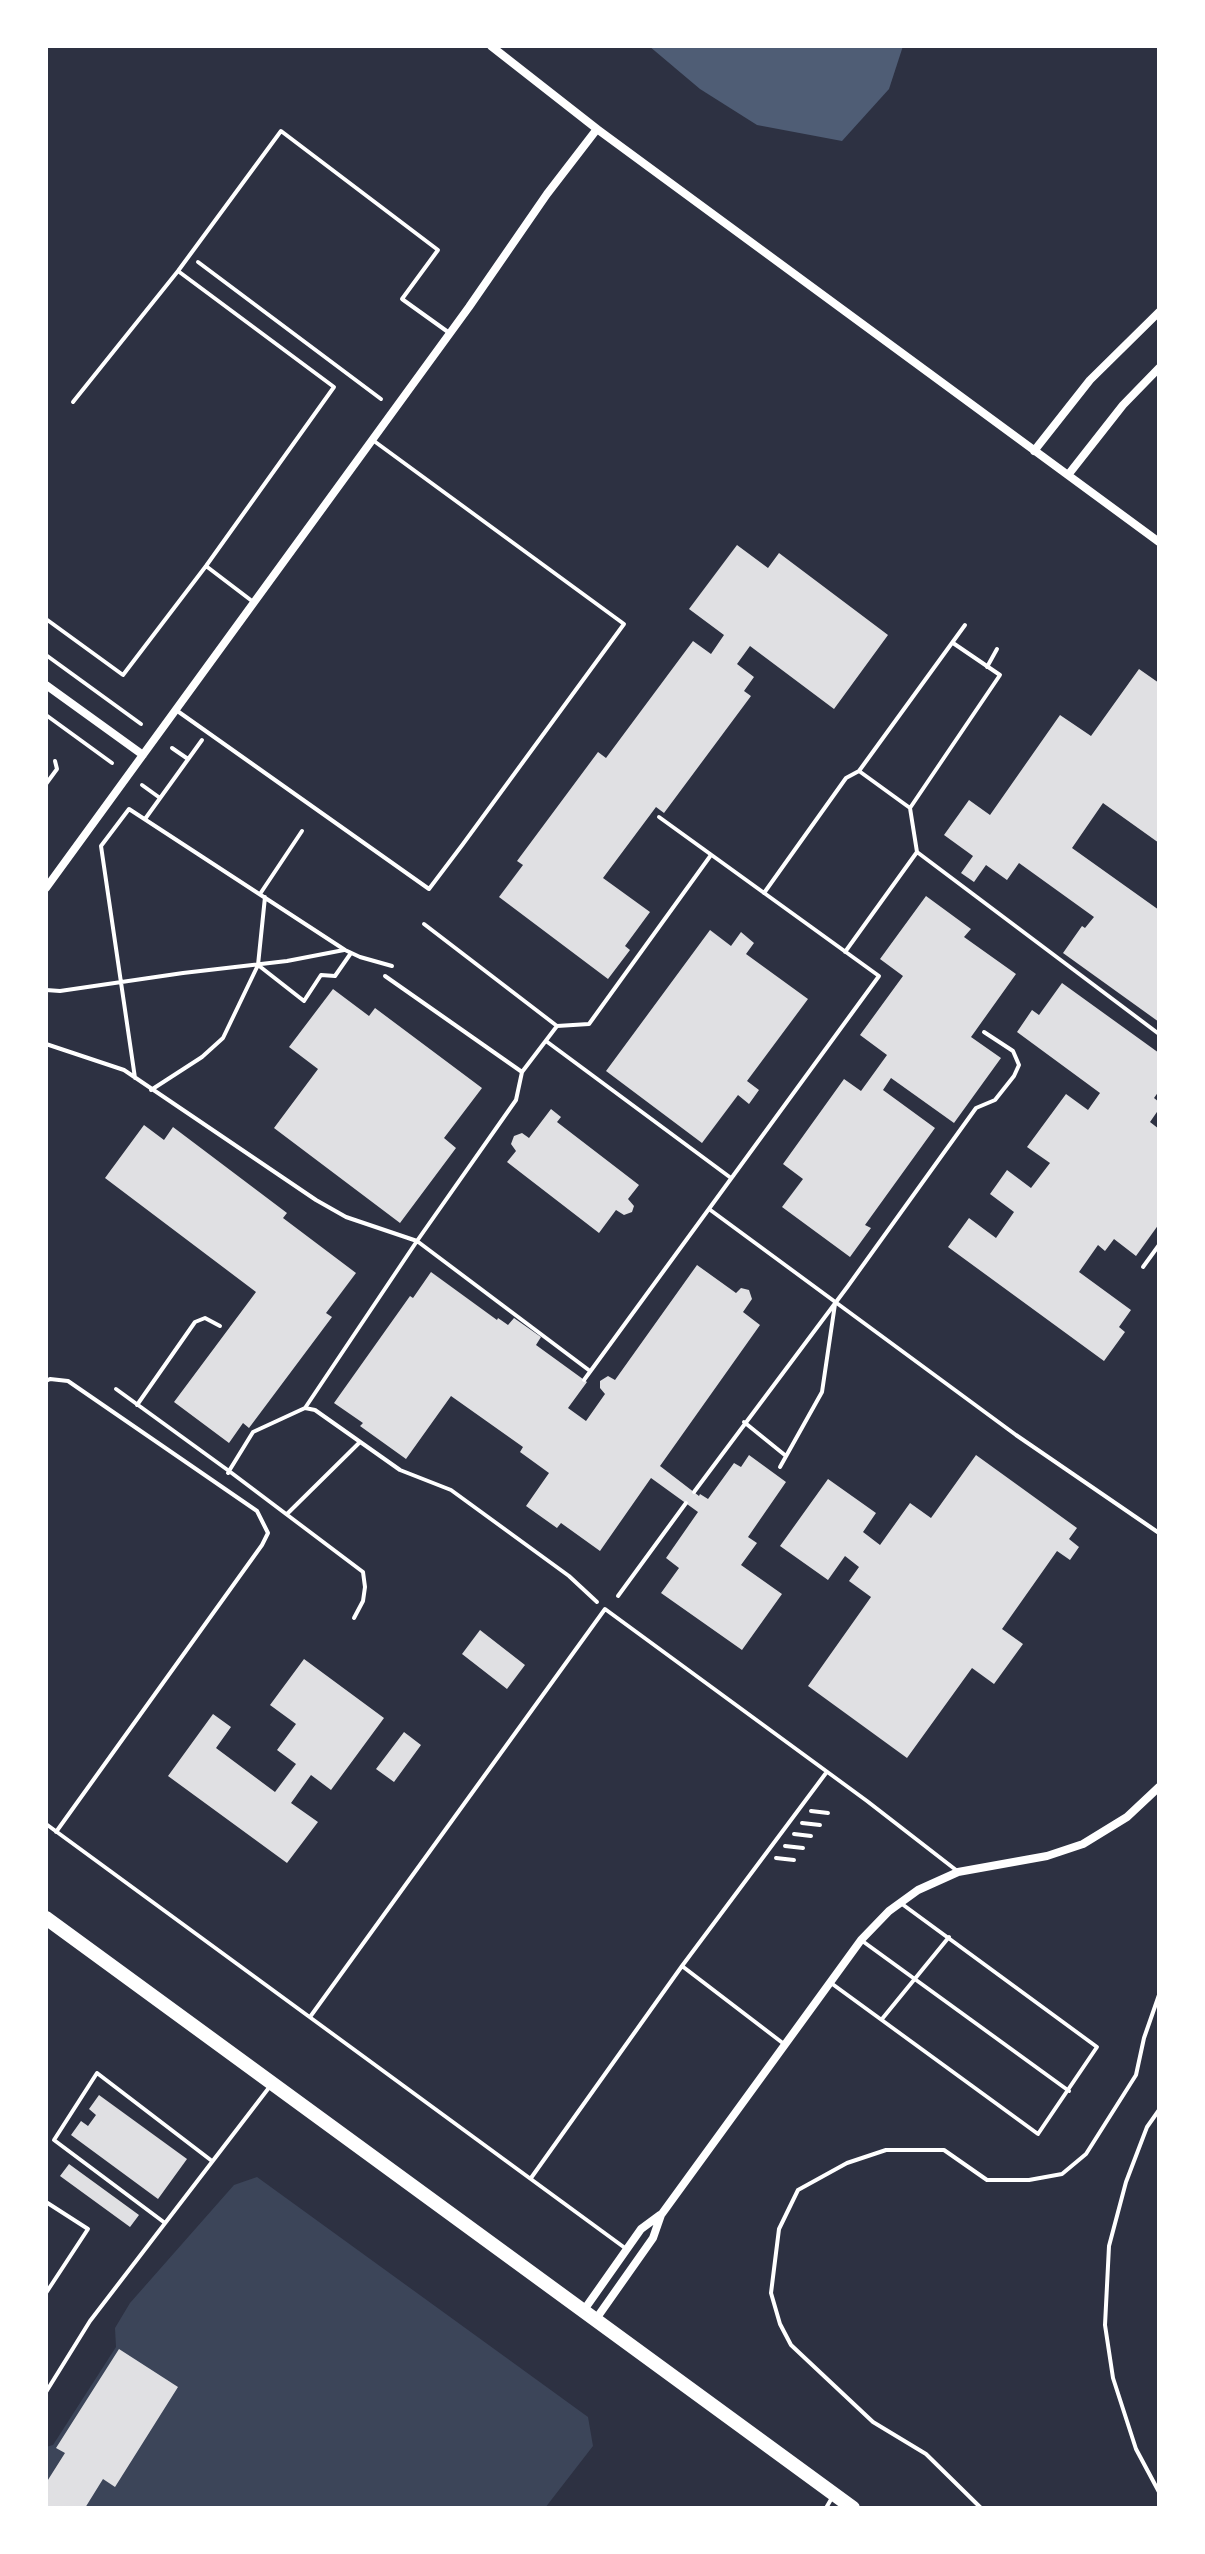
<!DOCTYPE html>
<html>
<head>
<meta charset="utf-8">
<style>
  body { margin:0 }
  #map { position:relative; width:1205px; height:2554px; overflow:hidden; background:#2d3142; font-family:Figtree,sans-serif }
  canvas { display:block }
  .frame { position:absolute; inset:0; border:48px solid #fff; pointer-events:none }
</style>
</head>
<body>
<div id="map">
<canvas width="1205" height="2554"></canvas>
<div class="frame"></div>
</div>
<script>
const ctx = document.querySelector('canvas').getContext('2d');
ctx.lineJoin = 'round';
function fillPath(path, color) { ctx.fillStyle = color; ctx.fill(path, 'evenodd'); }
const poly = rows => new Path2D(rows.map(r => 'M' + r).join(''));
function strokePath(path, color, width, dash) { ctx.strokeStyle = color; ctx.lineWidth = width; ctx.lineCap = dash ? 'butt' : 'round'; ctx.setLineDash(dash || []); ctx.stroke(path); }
const green = poly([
  [257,2177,588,2417,593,2446,545,2508,46,2508,46,2447,53,2445,116,2347,115,2328,130,2303,234,2185]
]);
const water = poly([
  [649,46,903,46,889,89,842,141,757,125,700,89]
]);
const building = poly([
  [737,545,768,568,779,553,888,635,834,709,750,646,737,664,754,677,744,691,751,696,664,813,656,807,603,878,650,912,625,946,630,950,608,979,499,897,523,865,517,861,598,752,606,758,693,641,711,654,724,635,689,609],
  [1139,669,1159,683,1159,843,1103,803,1072,848,1159,910,1159,1022,1063,953,1082,926,1085,928,1094,917,1019,863,1007,880,986,865,974,882,961,873,973,856,944,835,969,800,990,815,1060,715,1091,736],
  [926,896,971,929,964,937,1016,974,971,1037,1001,1058,954,1123,891,1078,883,1090,935,1128,865,1225,871,1228,850,1257,782,1207,803,1179,783,1164,844,1079,861,1091,887,1055,860,1035,903,976,880,959],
  [710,930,731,946,741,932,754,943,746,954,808,999,747,1081,759,1090,749,1104,738,1095,702,1143,606,1071],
  [1062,983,1159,1053,1159,1091,1154,1098,1159,1102,1159,1109,1150,1122,1159,1129,1159,1224,1136,1256,1114,1239,1105,1251,1098,1245,1079,1272,1131,1310,1119,1327,1125,1332,1104,1361,948,1247,969,1218,996,1238,1014,1212,990,1194,1007,1170,1031,1188,1050,1163,1027,1147,1066,1094,1088,1110,1100,1093,1017,1032,1032,1010,1039,1015],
  [333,989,369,1016,375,1008,482,1088,444,1138,456,1148,400,1223,274,1128,318,1069,289,1047],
  [551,1109,561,1117,557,1122,639,1185,628,1199,634,1206,632,1212,624,1215,616,1210,599,1233,507,1162,516,1151,511,1144,514,1136,522,1133,529,1138],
  [144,1125,164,1140,173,1127,287,1213,283,1218,356,1273,326,1313,332,1317,249,1428,243,1423,229,1443,174,1402,256,1292,105,1178],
  [697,1265,736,1293,741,1288,749,1290,752,1299,743,1312,760,1325,660,1466,699,1496,700,1494,708,1499,734,1463,741,1467,749,1455,786,1482,748,1537,757,1543,741,1565,782,1594,742,1650,661,1593,679,1568,666,1558,698,1512,651,1478,600,1551,561,1523,557,1528,526,1506,549,1473,520,1452,523,1447,451,1396,406,1459,360,1426,363,1423,334,1403,410,1296,413,1298,431,1272,497,1320,498,1318,508,1325,514,1318,541,1337,536,1345,587,1382,568,1408,586,1421,605,1394,600,1388,600,1381,608,1376,615,1380],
  [976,1455,1077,1528,1069,1539,1079,1547,1070,1560,1057,1551,1002,1629,1023,1644,994,1684,972,1668,907,1758,808,1686,871,1597,849,1581,859,1567,845,1556,828,1580,780,1546,828,1479,876,1513,863,1532,880,1545,910,1503,931,1518],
  [480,1630,525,1665,507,1689,462,1654],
  [304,1659,384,1718,331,1790,311,1775,291,1803,318,1822,287,1863,168,1776,213,1714,231,1727,216,1748,275,1792,296,1764,277,1750,296,1724,270,1705],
  [404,1732,421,1745,394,1782,376,1769],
  [99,2095,187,2159,158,2199,71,2135,81,2121,88,2126,96,2115,89,2109],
  [69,2164,139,2215,130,2227,60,2176],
  [119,2349,178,2387,115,2487,103,2479,85,2508,46,2508,46,2483,65,2453,56,2448]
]);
const path = poly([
  [198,262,381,399],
  [46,655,141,724],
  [987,667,997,649],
  [46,715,112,763],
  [172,748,188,759],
  [859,771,910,808,917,852],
  [142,785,160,798],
  [910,808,1000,675,953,643],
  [145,819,202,740],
  [764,893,846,778,859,771,965,625],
  [260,894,302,831],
  [424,924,557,1026,589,1024,711,855],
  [845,952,917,852,1159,1034],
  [258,965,304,1001,321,975,335,976,351,953],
  [385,976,522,1072],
  [46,990,60,991,183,973,287,961,344,950],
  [546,1041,731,1178],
  [46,1044,124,1070,316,1200,346,1217,417,1241,590,1371],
  [135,1078,101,846,129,809,345,950,360,957,392,966],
  [151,1090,202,1057,223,1038,258,965,265,897],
  [709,1209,1016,1435,1159,1533],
  [1143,1267,1159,1245],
  [584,1380,879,976,659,817],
  [116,1389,229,1471,228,1473],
  [137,1405,195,1322,205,1318,220,1326],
  [305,1408,315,1410,400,1470,451,1490,569,1576,597,1602],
  [744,1422,786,1456],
  [780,1467,822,1392,835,1304],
  [694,1492,848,1286,976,1108,995,1100,1014,1076,1019,1065,1013,1051,984,1032],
  [287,1514,360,1442],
  [618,1596,686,1503],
  [354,1618,363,1601,365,1587,363,1572,229,1471,253,1432,305,1408,417,1241,516,1100,522,1072,557,1026],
  [811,1811,828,1813],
  [802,1823,820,1825],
  [794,1834,811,1836],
  [785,1846,803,1848],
  [776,1858,794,1860],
  [1159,2110,1147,2127,1126,2182,1109,2246,1105,2325,1113,2378,1136,2449,1159,2492],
  [981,2508,926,2454,873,2422,791,2345,780,2324,771,2293,779,2229,798,2190,847,2163,886,2150,944,2150,987,2180,1029,2180,1062,2174,1086,2154,1136,2075,1144,2038,1159,1995]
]);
const service = poly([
  [73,402,178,271,281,131,438,250,402,299,448,332],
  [206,566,252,601],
  [46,619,123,675,206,566,334,387,178,271],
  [176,710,429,889,463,844,624,624,374,441],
  [46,784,57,769,55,761],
  [46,1381,50,1379,68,1381,257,1511,268,1533,262,1545,56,1832],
  [46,1824,625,2248],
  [861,1940,1069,2091],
  [682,1966,784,2044],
  [831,1983,1038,2134,1097,2047,902,1904],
  [310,2017,605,1609,867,1801,956,1870],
  [882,2019,949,1937],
  [531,2178,682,1966,826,1773],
  [46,2202,88,2229,46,2293],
  [165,2223,54,2140,97,2073,212,2161],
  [46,2392,90,2321,271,2085],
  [826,2508,833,2496]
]);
const minor = poly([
  [491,46,597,129],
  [1034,451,1090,380,1159,312],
  [1068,475,1123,405,1159,368],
  [46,685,143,755],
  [46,888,469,307,547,194,597,129,1159,542],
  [584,2310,641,2229,660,2215],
  [596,2319,653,2238,661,2215,861,1940,889,1911,918,1890,958,1872,1047,1856,1083,1844,1127,1817,1159,1787]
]);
const primary = poly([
  [46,1918,853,2508]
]);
fillPath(green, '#3c4559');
fillPath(water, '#4f5d75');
fillPath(building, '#e0e0e3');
strokePath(path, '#fff', 4);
strokePath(service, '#fff', 4);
strokePath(minor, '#fff', 8);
strokePath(primary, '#fff', 14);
</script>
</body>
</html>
